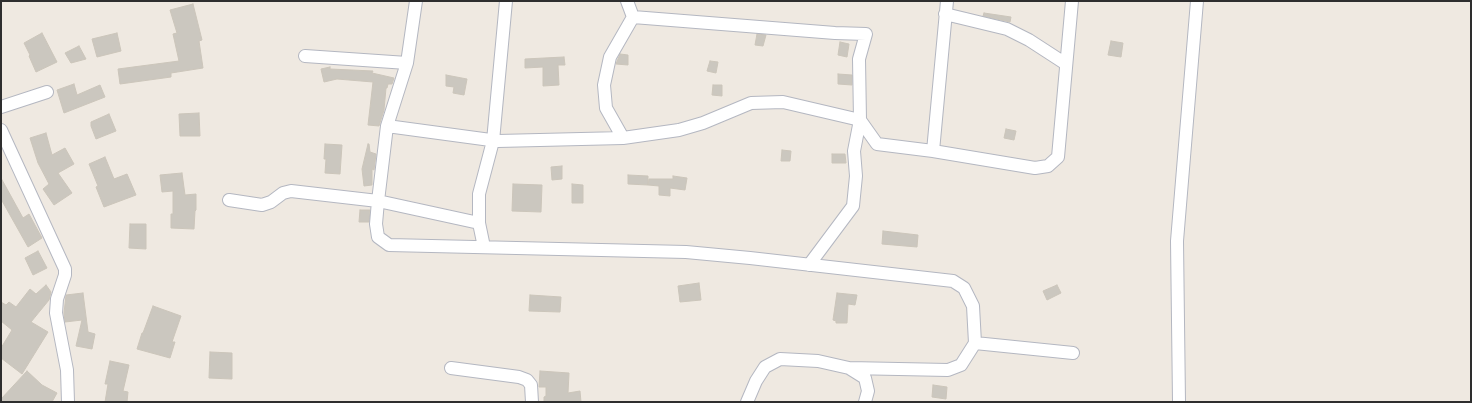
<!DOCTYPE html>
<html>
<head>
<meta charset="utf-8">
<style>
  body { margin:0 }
  #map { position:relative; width:1472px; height:403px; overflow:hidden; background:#efe9e1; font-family:Figtree,sans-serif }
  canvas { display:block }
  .frame { position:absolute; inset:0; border:2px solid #2e2e2e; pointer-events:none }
</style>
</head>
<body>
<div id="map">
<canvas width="1472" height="403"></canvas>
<div class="frame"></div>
</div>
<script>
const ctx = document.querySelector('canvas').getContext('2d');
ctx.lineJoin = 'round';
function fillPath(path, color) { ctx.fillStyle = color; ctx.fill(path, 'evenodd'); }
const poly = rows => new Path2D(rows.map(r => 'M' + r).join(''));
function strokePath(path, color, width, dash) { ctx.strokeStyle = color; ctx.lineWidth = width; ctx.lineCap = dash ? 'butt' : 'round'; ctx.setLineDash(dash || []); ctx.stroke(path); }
const building = poly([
  [193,4,202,40,199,41,203,68,171,73,171,77,120,84,118,69,179,61,173,34,177,33,170,10,193,4],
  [984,13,1011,17,1010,22,983,16,984,13],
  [42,33,57,62,36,72,29,56,30,55,24,43,42,33],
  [117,33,121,51,97,57,92,39,117,33],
  [757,34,766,35,763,46,755,45,757,34],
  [1111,41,1123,43,1121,57,1108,55,1111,41],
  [840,42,849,44,847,57,838,55,840,42],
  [79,46,86,59,71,63,65,53,79,46],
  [620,54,628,55,628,65,616,64,620,54],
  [564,57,565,65,558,65,559,85,543,86,543,67,525,68,525,59,564,57],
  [710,61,718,62,716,73,707,71,710,61],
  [330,67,330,69,373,71,372,73,394,78,392,84,388,84,387,88,386,88,384,110,379,126,368,125,373,82,337,79,324,82,321,69,330,67],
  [838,74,852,75,852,85,838,84,838,74],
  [446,75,467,79,464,95,453,93,454,87,446,86,446,75],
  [74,84,77,95,100,85,105,97,64,113,57,90,74,84],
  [713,85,722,85,722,96,712,95,713,85],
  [199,113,200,136,180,136,179,114,199,113],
  [109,114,116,131,96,139,91,126,91,122,109,114],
  [1006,129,1016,131,1014,140,1004,138,1006,129],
  [46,133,52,155,65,148,74,164,58,173,72,193,54,205,43,189,49,184,38,163,30,138,46,133],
  [325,144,342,145,340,174,325,173,326,159,324,159,325,144],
  [368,144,369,144,370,152,376,154,374,170,372,169,372,185,364,186,362,169,368,144],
  [782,150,791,151,790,161,781,161,782,150],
  [832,154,845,154,846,163,832,163,832,154],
  [105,157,114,179,127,174,136,195,104,207,96,187,98,186,89,164,105,157],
  [562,166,562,179,552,180,551,167,562,166],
  [182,173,185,195,196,194,196,210,195,211,194,229,171,228,171,214,173,214,173,191,162,192,160,175,182,173],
  [628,175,648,176,648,185,628,184,628,175],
  [673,176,687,178,685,190,670,188,670,196,659,195,659,186,648,185,649,179,673,179,673,176],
  [1,178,23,218,29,214,42,238,28,247,1,199,1,178],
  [513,184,542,185,541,212,512,211,513,184],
  [572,184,583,185,583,203,572,203,572,184],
  [360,210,370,210,369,222,359,222,360,210],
  [130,224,146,224,146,249,129,248,130,224],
  [883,231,918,235,917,247,882,244,883,231],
  [38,251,47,268,33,275,25,258,38,251],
  [699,283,701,300,680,302,678,286,699,283],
  [46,285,51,292,49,300,31,322,48,332,22,374,1,358,1,348,12,330,1,321,1,302,6,305,9,302,16,307,30,289,36,294,46,285],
  [1057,285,1061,293,1047,300,1043,291,1057,285],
  [83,293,88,332,95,334,92,349,76,346,82,320,65,322,64,313,66,295,83,293],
  [837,293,857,295,855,305,848,304,847,323,836,323,836,321,833,320,837,293],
  [530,295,561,297,560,312,529,311,530,295],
  [153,306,181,316,172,342,175,342,170,358,137,349,142,333,143,333,153,306],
  [210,352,232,353,232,379,209,378,210,352],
  [110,361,129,365,123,391,128,392,127,402,105,402,108,384,105,384,110,361],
  [27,371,42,385,57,393,52,402,1,402,1,399,27,371],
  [540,371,569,373,568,393,580,391,581,402,544,402,544,397,546,396,546,387,539,387,540,371],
  [933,385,947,387,946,399,932,397,933,385]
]);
const minor = poly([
  [416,1,407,63,387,126,378,201,376,224,378,237,389,245,686,252,750,258,953,281,964,288,973,306,975,343,961,365,948,370,849,368,818,361,780,359,765,367,756,381,747,402],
  [627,1,633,17],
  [945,14,1007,29,1029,40,1066,64],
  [633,17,835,33,866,34,859,59,860,120,854,151,856,176,853,206,809,265],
  [305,56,407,63],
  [1,107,47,92],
  [387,126,498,141,623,138,679,130,703,123,751,103,783,102,860,120,877,144,933,151,1035,168,1048,166,1058,157,1072,1],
  [1,130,65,269,65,275,57,299,56,313,67,370,68,402],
  [623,138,606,108,604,85,610,57,633,17],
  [933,151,947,1],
  [229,200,262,205,271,202,283,193,291,191,378,201,479,223],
  [484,247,479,223,479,194,493,141,506,1],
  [975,343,1073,353],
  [451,368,519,377,527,380,531,385,532,402],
  [849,368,865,378,868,391,865,402],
  [1179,402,1177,241,1197,1]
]);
fillPath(building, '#cbc7bf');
strokePath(building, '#cbc5ba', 1);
strokePath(minor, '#b4b7c1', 14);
strokePath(minor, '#fff', 12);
</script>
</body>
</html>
